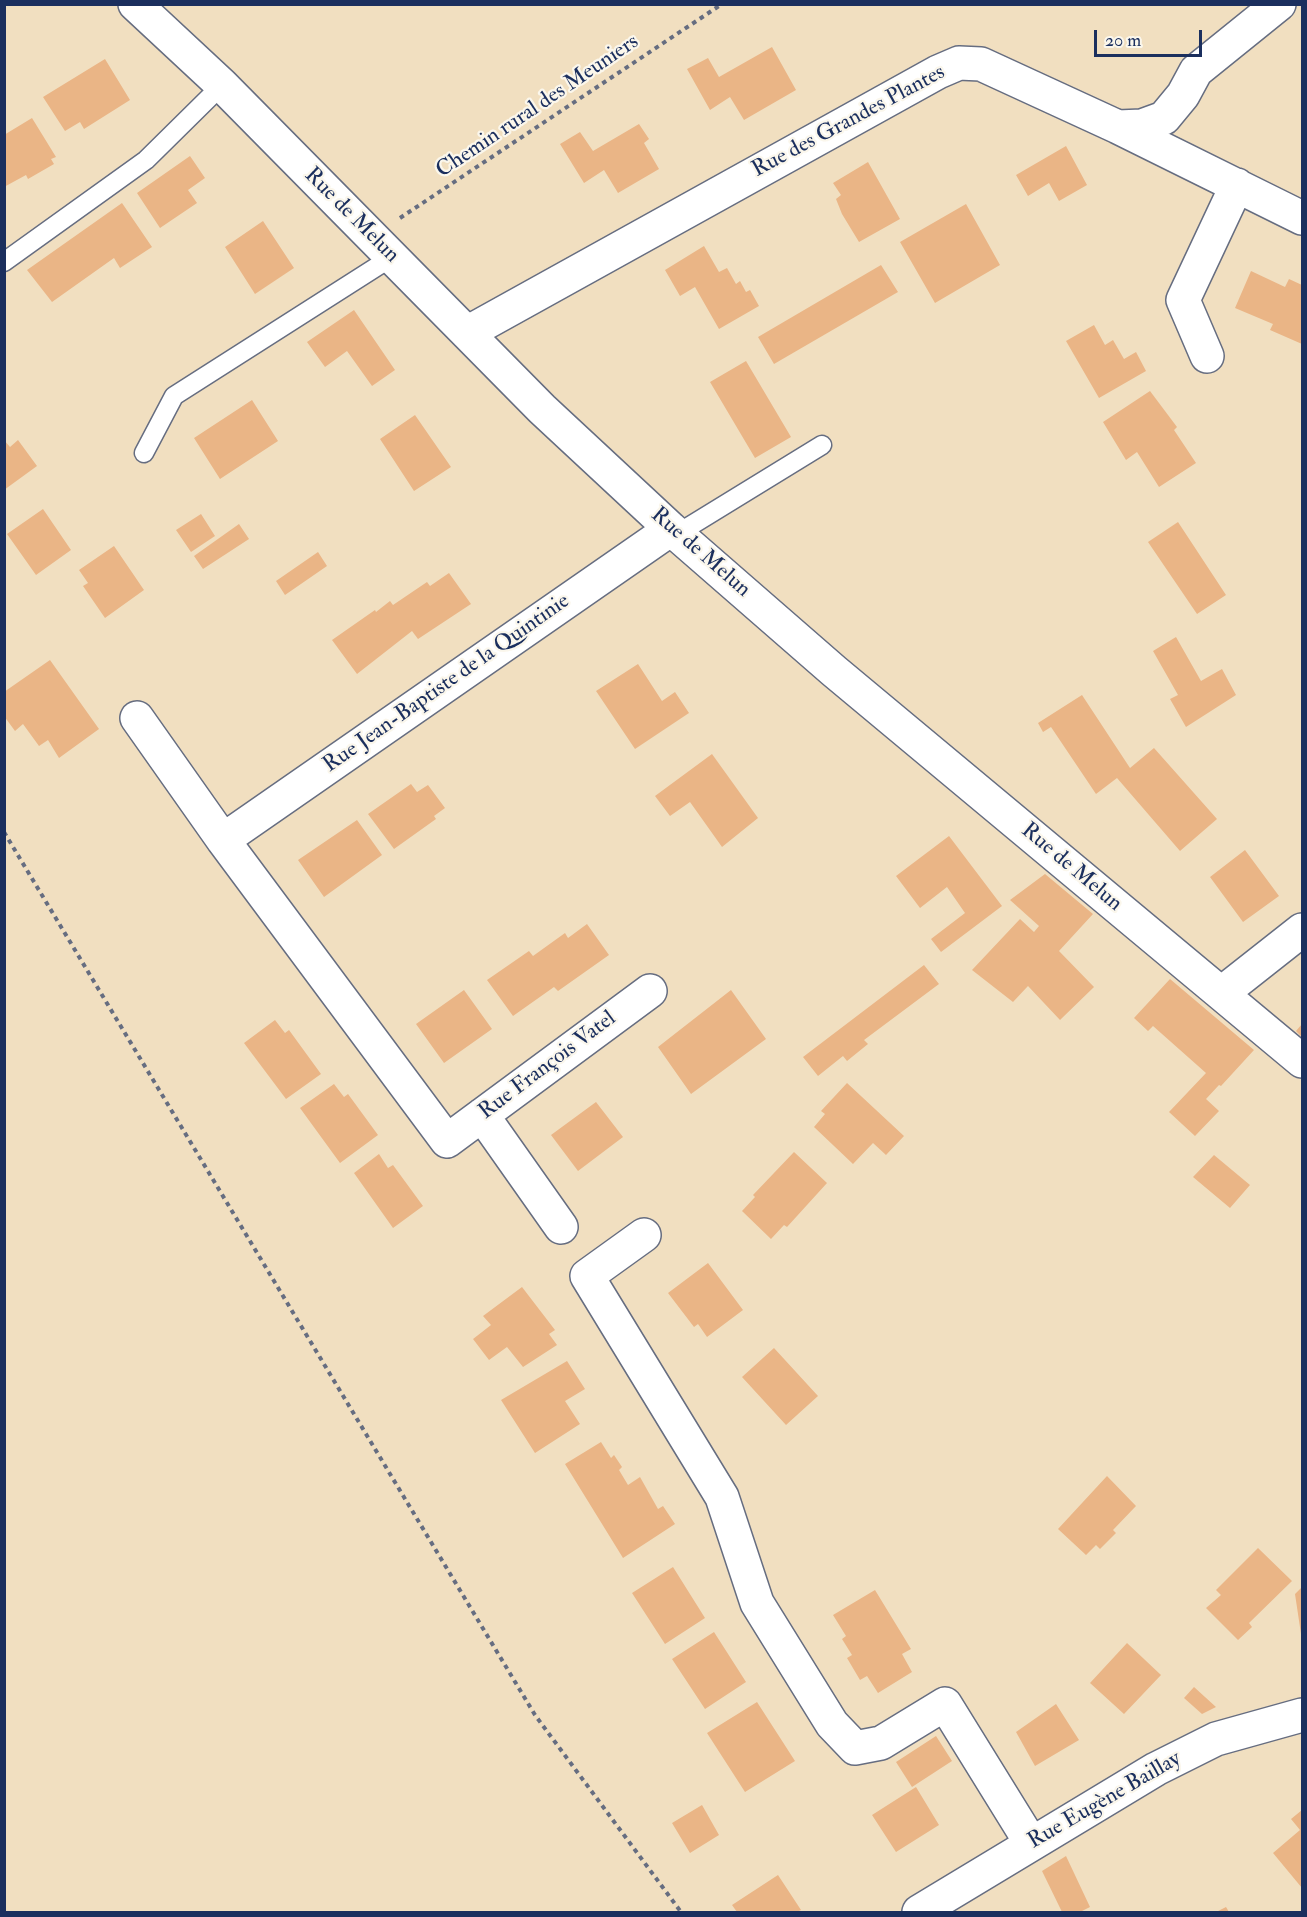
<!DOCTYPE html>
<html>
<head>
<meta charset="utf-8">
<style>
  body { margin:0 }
  #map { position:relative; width:1307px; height:1917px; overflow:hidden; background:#f1dfc0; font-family:"IM FELL Double Pica",serif }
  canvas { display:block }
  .frame { position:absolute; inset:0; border:6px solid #1b2f5e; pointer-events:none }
  .scale { position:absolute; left:1094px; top:30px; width:108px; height:27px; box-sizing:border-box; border:3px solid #1b2f5e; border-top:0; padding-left:8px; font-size:18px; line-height:21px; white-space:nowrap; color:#1b2f5e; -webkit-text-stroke:4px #fbf7ec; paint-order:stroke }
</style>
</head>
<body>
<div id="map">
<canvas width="1307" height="1917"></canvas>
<div class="frame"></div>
<div class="scale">20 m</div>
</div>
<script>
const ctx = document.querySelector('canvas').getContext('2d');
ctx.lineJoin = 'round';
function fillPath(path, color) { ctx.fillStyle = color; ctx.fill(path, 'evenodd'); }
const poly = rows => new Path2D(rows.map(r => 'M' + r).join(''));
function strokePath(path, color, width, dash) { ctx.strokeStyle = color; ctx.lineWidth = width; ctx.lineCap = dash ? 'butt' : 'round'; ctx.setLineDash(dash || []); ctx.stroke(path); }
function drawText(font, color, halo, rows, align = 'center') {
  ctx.font = font + ' "IM FELL Double Pica",serif'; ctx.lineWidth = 4.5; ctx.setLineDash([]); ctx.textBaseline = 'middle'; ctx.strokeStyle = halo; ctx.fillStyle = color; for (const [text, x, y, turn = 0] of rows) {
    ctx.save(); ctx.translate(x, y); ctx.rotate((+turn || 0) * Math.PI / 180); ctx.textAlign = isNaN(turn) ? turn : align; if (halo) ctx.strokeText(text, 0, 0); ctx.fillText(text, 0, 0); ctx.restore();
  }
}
const building = poly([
  [772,47,796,90,744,120,730,97,710,110,687,69,708,58,719,77],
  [105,59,130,100,84,129,80,122,65,131,43,97],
  [32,118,56,157,51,159,54,164,28,179,26,175,4,187,4,135],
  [639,124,649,139,644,143,659,169,618,193,604,170,584,183,560,144,580,132,593,151],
  [1066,146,1087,185,1059,201,1049,183,1028,196,1016,175],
  [190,156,205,178,188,190,197,203,160,228,137,193],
  [868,162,900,219,859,242,842,214,836,199,841,195,833,183],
  [122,203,152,247,120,268,114,258,52,302,27,270],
  [966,204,1000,265,935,303,900,242],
  [263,221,294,268,255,294,225,247],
  [704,246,719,272,727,268,736,284,740,281,746,292,750,290,759,306,719,329,695,287,680,296,665,270],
  [881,265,898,292,774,364,758,337],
  [1251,271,1285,287,1289,279,1302,285,1302,344,1270,330,1273,324,1235,308],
  [354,310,395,370,372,386,347,351,325,367,307,342],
  [1094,325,1105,345,1113,340,1124,359,1136,352,1146,371,1099,398,1066,341],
  [746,361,791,437,755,458,710,382],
  [1150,391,1177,427,1174,430,1196,463,1159,487,1137,452,1126,460,1103,422],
  [252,400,278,441,220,479,194,438],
  [415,415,451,467,414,491,380,439],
  [4,440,10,447,18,440,37,466,4,490],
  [43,509,71,550,36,575,7,534],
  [201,514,215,536,191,552,176,530],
  [1178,522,1226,595,1197,614,1148,542],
  [239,524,249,539,203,569,194,556],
  [114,546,144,590,105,618,83,586,88,583,79,570],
  [318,552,327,566,285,595,276,581],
  [449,573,471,604,418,639,412,631,357,674,332,640,375,610,376,612,390,601,393,605,427,582,430,586],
  [1176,637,1201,681,1222,669,1236,695,1186,727,1170,699,1178,695,1153,651],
  [50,660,99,729,59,758,48,740,39,746,23,724,15,731,4,716,4,692],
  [638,664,662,701,675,692,689,713,635,749,596,691],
  [1082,695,1130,768,1154,748,1217,819,1180,851,1117,778,1096,794,1051,727,1043,732,1038,723],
  [712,754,758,818,722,847,690,802,670,816,655,796],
  [411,784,417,792,428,785,445,808,434,816,436,819,394,849,368,814],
  [357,820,382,855,324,897,298,860],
  [949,836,1002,906,941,952,931,939,965,913,947,887,920,908,896,876],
  [1245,850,1279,896,1243,922,1210,877],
  [1045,874,1093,914,1059,951,1094,987,1060,1020,1028,986,1013,1002,972,970,1020,919,1034,932,1039,926,1010,900],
  [587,924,609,955,558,991,554,987,513,1016,487,980,529,951,533,956,565,933,568,938],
  [924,965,939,984,864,1040,868,1044,847,1061,843,1056,818,1076,803,1057],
  [1170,979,1254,1050,1221,1086,1219,1085,1206,1099,1219,1111,1195,1136,1169,1112,1206,1073,1153,1026,1148,1031,1134,1018],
  [464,990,492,1029,444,1063,416,1024],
  [731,990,766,1039,691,1094,658,1047],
  [275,1020,285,1033,289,1030,321,1074,286,1099,244,1043],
  [1302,1024,1302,1037,1296,1031],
  [847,1083,904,1136,886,1155,873,1143,853,1164,814,1127,825,1114,821,1111],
  [334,1084,344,1097,348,1094,378,1135,340,1163,300,1108],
  [596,1102,623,1137,578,1171,551,1135],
  [794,1152,827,1183,787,1227,784,1225,771,1239,742,1211,755,1197,753,1195],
  [379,1154,388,1168,393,1165,423,1206,393,1228,354,1173],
  [1214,1155,1250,1185,1230,1208,1193,1177],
  [708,1263,743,1310,707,1337,698,1324,694,1327,668,1293],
  [522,1287,555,1330,549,1334,557,1345,523,1367,507,1347,489,1360,473,1339,491,1325,483,1316],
  [774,1348,818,1396,786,1425,742,1377],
  [567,1361,585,1389,565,1401,580,1424,535,1453,501,1400],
  [601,1442,611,1458,614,1455,622,1467,619,1470,628,1485,640,1477,658,1509,663,1506,675,1524,623,1558,565,1464],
  [1107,1476,1136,1506,1113,1530,1116,1533,1100,1549,1096,1545,1086,1555,1058,1529],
  [1258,1548,1292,1581,1249,1623,1252,1627,1238,1640,1206,1608,1221,1595,1216,1590],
  [673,1567,705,1618,665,1644,632,1593],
  [1302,1587,1302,1633,1301,1634,1295,1594],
  [875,1590,911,1649,902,1654,912,1672,878,1693,867,1676,860,1680,847,1658,852,1655,842,1639,846,1636,833,1615],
  [714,1632,746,1682,705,1709,672,1659],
  [1127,1643,1161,1675,1124,1714,1090,1683],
  [1194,1687,1216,1707,1202,1714,1184,1698],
  [757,1702,795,1761,745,1792,707,1733],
  [1056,1704,1079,1740,1035,1766,1016,1732],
  [936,1736,952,1761,912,1787,896,1762],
  [916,1787,939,1825,896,1852,872,1815],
  [702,1805,719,1835,690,1853,672,1823],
  [1302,1810,1302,1888,1273,1853,1300,1830,1291,1819],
  [1066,1856,1090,1907,1080,1912,1062,1912,1042,1871],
  [778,1875,801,1910,797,1912,737,1912,732,1905],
  [1226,1907,1229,1912,1216,1912]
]);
const path = poly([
  [400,218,722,4],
  [4,832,535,1715,681,1912]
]);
const lane = poly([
  [4,262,146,160,222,85],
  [144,453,174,396,392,257],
  [677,534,822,445]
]);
const street = poly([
  [135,4,222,85,542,409,671,529,834,671,1302,1061],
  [1118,127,1302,218],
  [467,333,938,72,959,63,981,64,1118,127,1142,126,1164,118,1183,95,1196,71,1279,4],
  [1207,356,1183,300,1237,185],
  [137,718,223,840,447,1141,650,991],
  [223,840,671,529],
  [1222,993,1302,930],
  [482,1115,561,1227],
  [644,1235,587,1276,722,1497,757,1603,832,1724,855,1748,881,1743,945,1704,1031,1843]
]);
const secondary = poly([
  [919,1912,1156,1769,1216,1739,1302,1715]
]);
const streetNames = [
  ["Chemin rural des Meuniers",538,107,-34],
  ["Rue des Grandes Plantes",849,122,-28],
  ["Rue de Melun",351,216,45],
  ["Rue de Melun",700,553,41],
  ["Rue Jean-Baptiste de la Quintinie",447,684,-35],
  ["Rue de Melun",1071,868,40],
  ["Rue François Vatel",548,1066,-37],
  ["Rue Eugène Baillay",1105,1801,-30]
];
fillPath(building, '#eab586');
strokePath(lane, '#666d80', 21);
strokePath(street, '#666d80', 36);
strokePath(secondary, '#666d80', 36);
strokePath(path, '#666d80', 4, [4.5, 4.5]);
strokePath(lane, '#fff', 18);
strokePath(street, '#fff', 33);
strokePath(secondary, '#fff', 33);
drawText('22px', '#1b2f5e', '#fbf7ec', streetNames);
</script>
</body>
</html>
